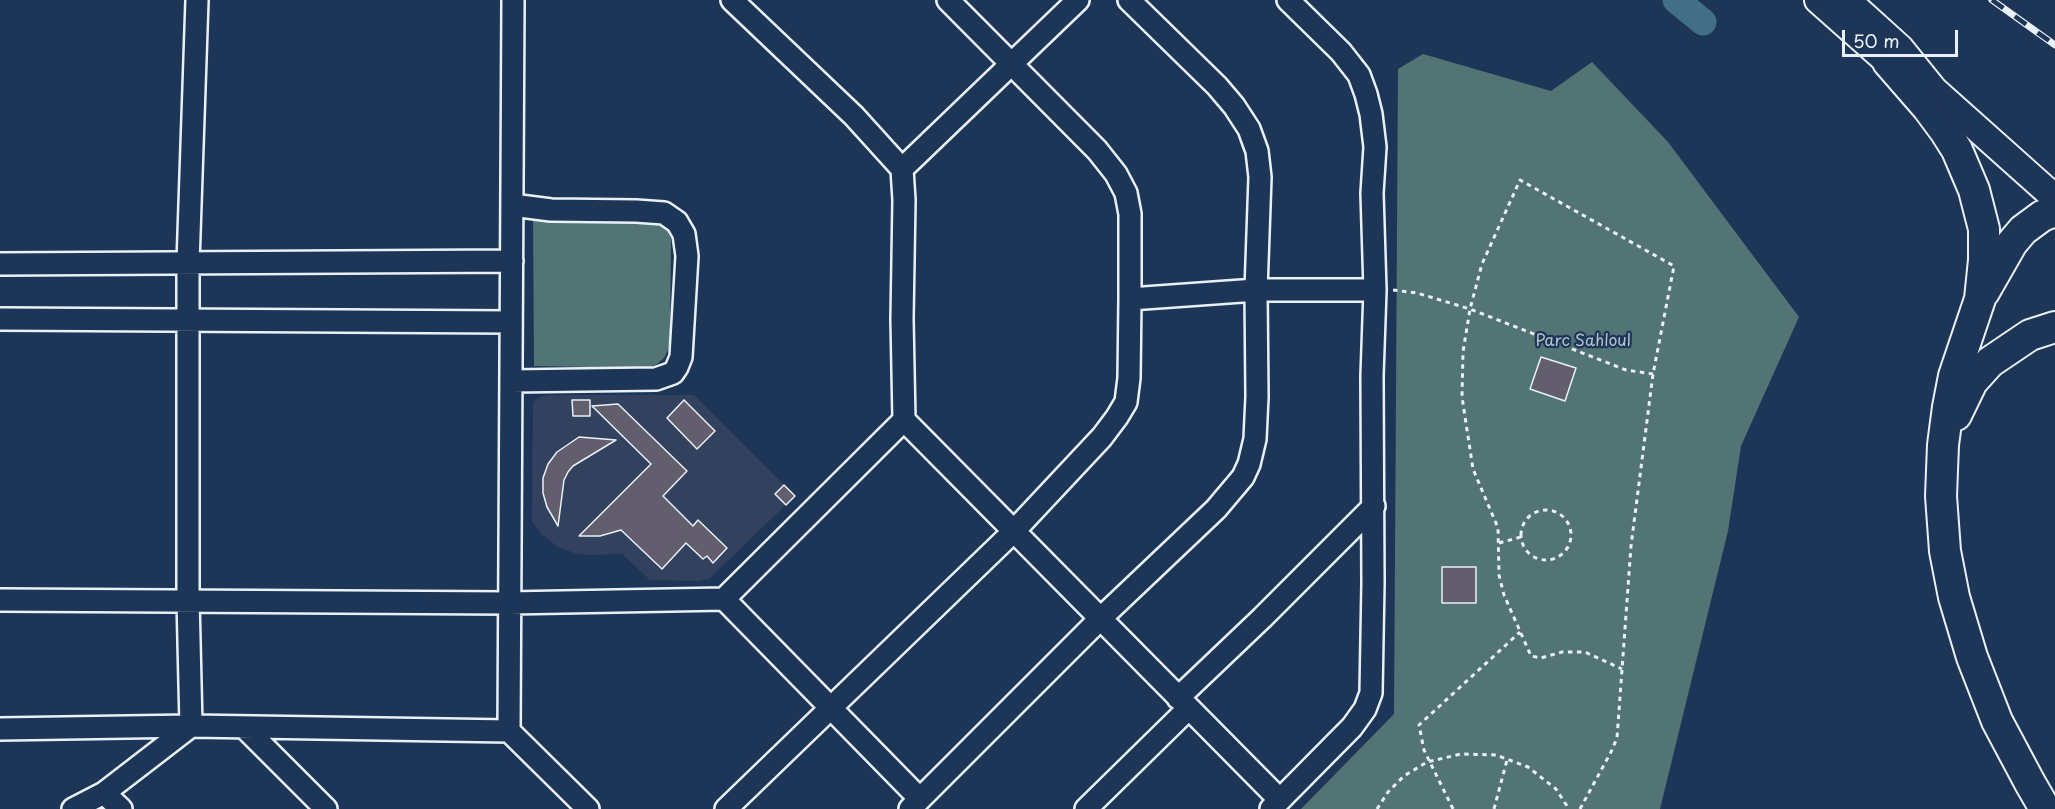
<!DOCTYPE html>
<html>
<head>
<meta charset="utf-8">
<style>
  body { margin:0 }
  #map { position:relative; width:2055px; height:809px; overflow:hidden; background:#1d3557; font-family:"Playpen Sans",sans-serif }
  canvas { display:block }
  .scale { position:absolute; left:1842px; top:30px; width:116px; height:27px; box-sizing:border-box; border:3px solid #e8f1f8; border-top:0; padding-left:8px; font-size:18px; line-height:21px; white-space:nowrap; color:#e8f1f8; -webkit-text-stroke:4px #1d3557; paint-order:stroke }
</style>
</head>
<body>
<div id="map">
<canvas width="2055" height="809"></canvas>
<div class="scale">50 m</div>
</div>
<script>
const ctx = document.querySelector('canvas').getContext('2d');
ctx.lineJoin = 'round';
function fillPath(path, color) { ctx.fillStyle = color; ctx.fill(path, 'evenodd'); }
const poly = rows => new Path2D(rows.map(r => 'M' + r).join(''));
function strokePath(path, color, width, dash) { ctx.strokeStyle = color; ctx.lineWidth = width; ctx.lineCap = dash ? 'butt' : 'round'; ctx.setLineDash(dash || []); ctx.stroke(path); }
function drawText(font, color, halo, rows, align = 'center') {
  ctx.font = font + ' "Playpen Sans",sans-serif'; ctx.lineWidth = 4.5; ctx.setLineDash([]); ctx.textBaseline = 'middle'; ctx.strokeStyle = halo; ctx.fillStyle = color; for (const [text, x, y, turn = 0] of rows) {
    ctx.save(); ctx.translate(x, y); ctx.rotate((+turn || 0) * Math.PI / 180); ctx.textAlign = isNaN(turn) ? turn : align; if (halo) ctx.strokeText(text, 0, 0); ctx.fillText(text, 0, 0); ctx.restore();
  }
}
const built = poly([
  [547,395,694,395,795,496,709,579,698,581,650,580,622,554,589,555,574,553,558,547,541,534,532,522,533,402,539,397]
]);
const green = poly([
  [1423,54,1551,91,1592,62,1668,142,1799,317,1741,446,1728,531,1660,809,1301,809,1394,714,1398,69],
  [533,217,653,218,665,225,671,239,670,341,668,350,664,358,657,364,648,368,639,368,534,366]
]);
const river = poly([
  [1676,0,1703,22]
]);
const building = poly([
  [1541,357,1576,368,1565,401,1530,389,1541,357],
  [572,400,590,400,590,416,573,416,572,400],
  [684,400,715,431,697,449,667,418,684,400],
  [618,404,687,471,663,496,693,526,698,520,727,548,713,563,707,556,703,559,686,543,662,569,621,530,600,536,579,536,651,464,592,406,618,404],
  [579,437,616,440,573,466,568,472,564,480,558,526,547,507,543,493,543,478,548,464,557,452,579,437],
  [784,485,795,496,786,505,775,494,784,485],
  [1442,567,1476,567,1476,603,1442,603,1442,567]
]);
const path = poly([
  [1393,290,1417,293,1470,309,1626,370,1653,374],
  '1521 535a25 25 0 1 1 50 0a25 25 0 1 1-50 0Z',
  [1499,543,1521,537],
  [1377,809,1388,792,1404,776,1427,762,1461,754,1496,755,1528,767,1556,789,1569,809],
  [1453,809,1424,750,1419,725,1520,632],
  [1494,809,1507,760],
  [1580,809,1611,752,1617,738,1631,546,1653,374,1674,266,1520,180,1482,264,1470,309,1463,352,1462,397,1473,469,1498,528,1499,575,1504,595,1531,656,1541,658,1562,652,1585,652,1622,669]
]);
const minor = poly([
  [732,0,854,116,902,169,904,200,902,319,904,420,1280,800],
  [948,0,1097,150,1116,174,1126,193,1130,214,1130,299,1256,290,1375,290,1372,376,1373,583,1371,693,1365,709,1352,727,1271,809],
  [1288,0,1341,52,1359,75,1366,94,1371,114,1375,147,1372,193,1375,290],
  [902,169,1078,0],
  [0,264,512,261],
  [0,319,511,322],
  [511,381,656,379,673,373,677,367,681,357,687,256,684,234,677,222,664,213,636,211,551,210,512,205],
  [724,599,904,420],
  [0,600,509,603,724,599,920,799],
  [1178,698,1262,618,1374,506],
  [245,728,326,809],
  [0,729,191,726,509,731,588,809],
  [509,731,513,0],
  [104,793,191,726,188,599,188,263,197,0],
  [73,809,104,793,121,809],
  [726,809,1013,532,1102,437,1117,417,1126,402,1129,378,1130,299],
  [910,809,1100,619,1216,509,1243,477,1249,464,1255,439,1257,397,1256,290,1260,177,1257,151,1249,129,1234,106,1217,86,1129,0],
  [1086,809,1188,709]
]);
const major = poly([
  [1818,0,1888,62,1906,73],
  [1847,0,1900,48,1934,90,2055,198]
]);
const highway = poly([
  [1888,62,1928,108,1945,131,1957,150,1974,190,1984,229,1984,260,1980,299,1954,376,1948,407,1943,445,1941,496,1945,551,1954,597,1972,657,1997,721,2030,783,2045,809],
  [1984,292,2012,243,2023,230,2042,216,2055,211],
  [1956,415,1972,382,1990,362,2030,335,2055,327]
]);
const rail = poly([
  [1992,0,2055,45]
]);
const parkNames = [
  ["Parc Sahloul",1583,342]
];
fillPath(built, '#32415e');
fillPath(green, '#527475');
strokePath(river, '#426e87', 27);
fillPath(building, '#625e6d');
strokePath(building, '#e8f1f8', 1.5);
strokePath(minor, '#e8f1f8', 26);
strokePath(major, '#e8f1f8', 30);
strokePath(highway, '#e8f1f8', 34);
strokePath(path, '#e8f1f8', 3, [4.5, 4.5]);
strokePath(minor, '#1d3557', 21);
strokePath(major, '#1d3557', 26);
strokePath(highway, '#1d3557', 30);
strokePath(rail, '#e8f1f8', 7);
strokePath(rail, '#1d3557', 4.5, [14]);
drawText('16px', '#b4c5ca', '#1d3557', parkNames);
</script>
</body>
</html>
